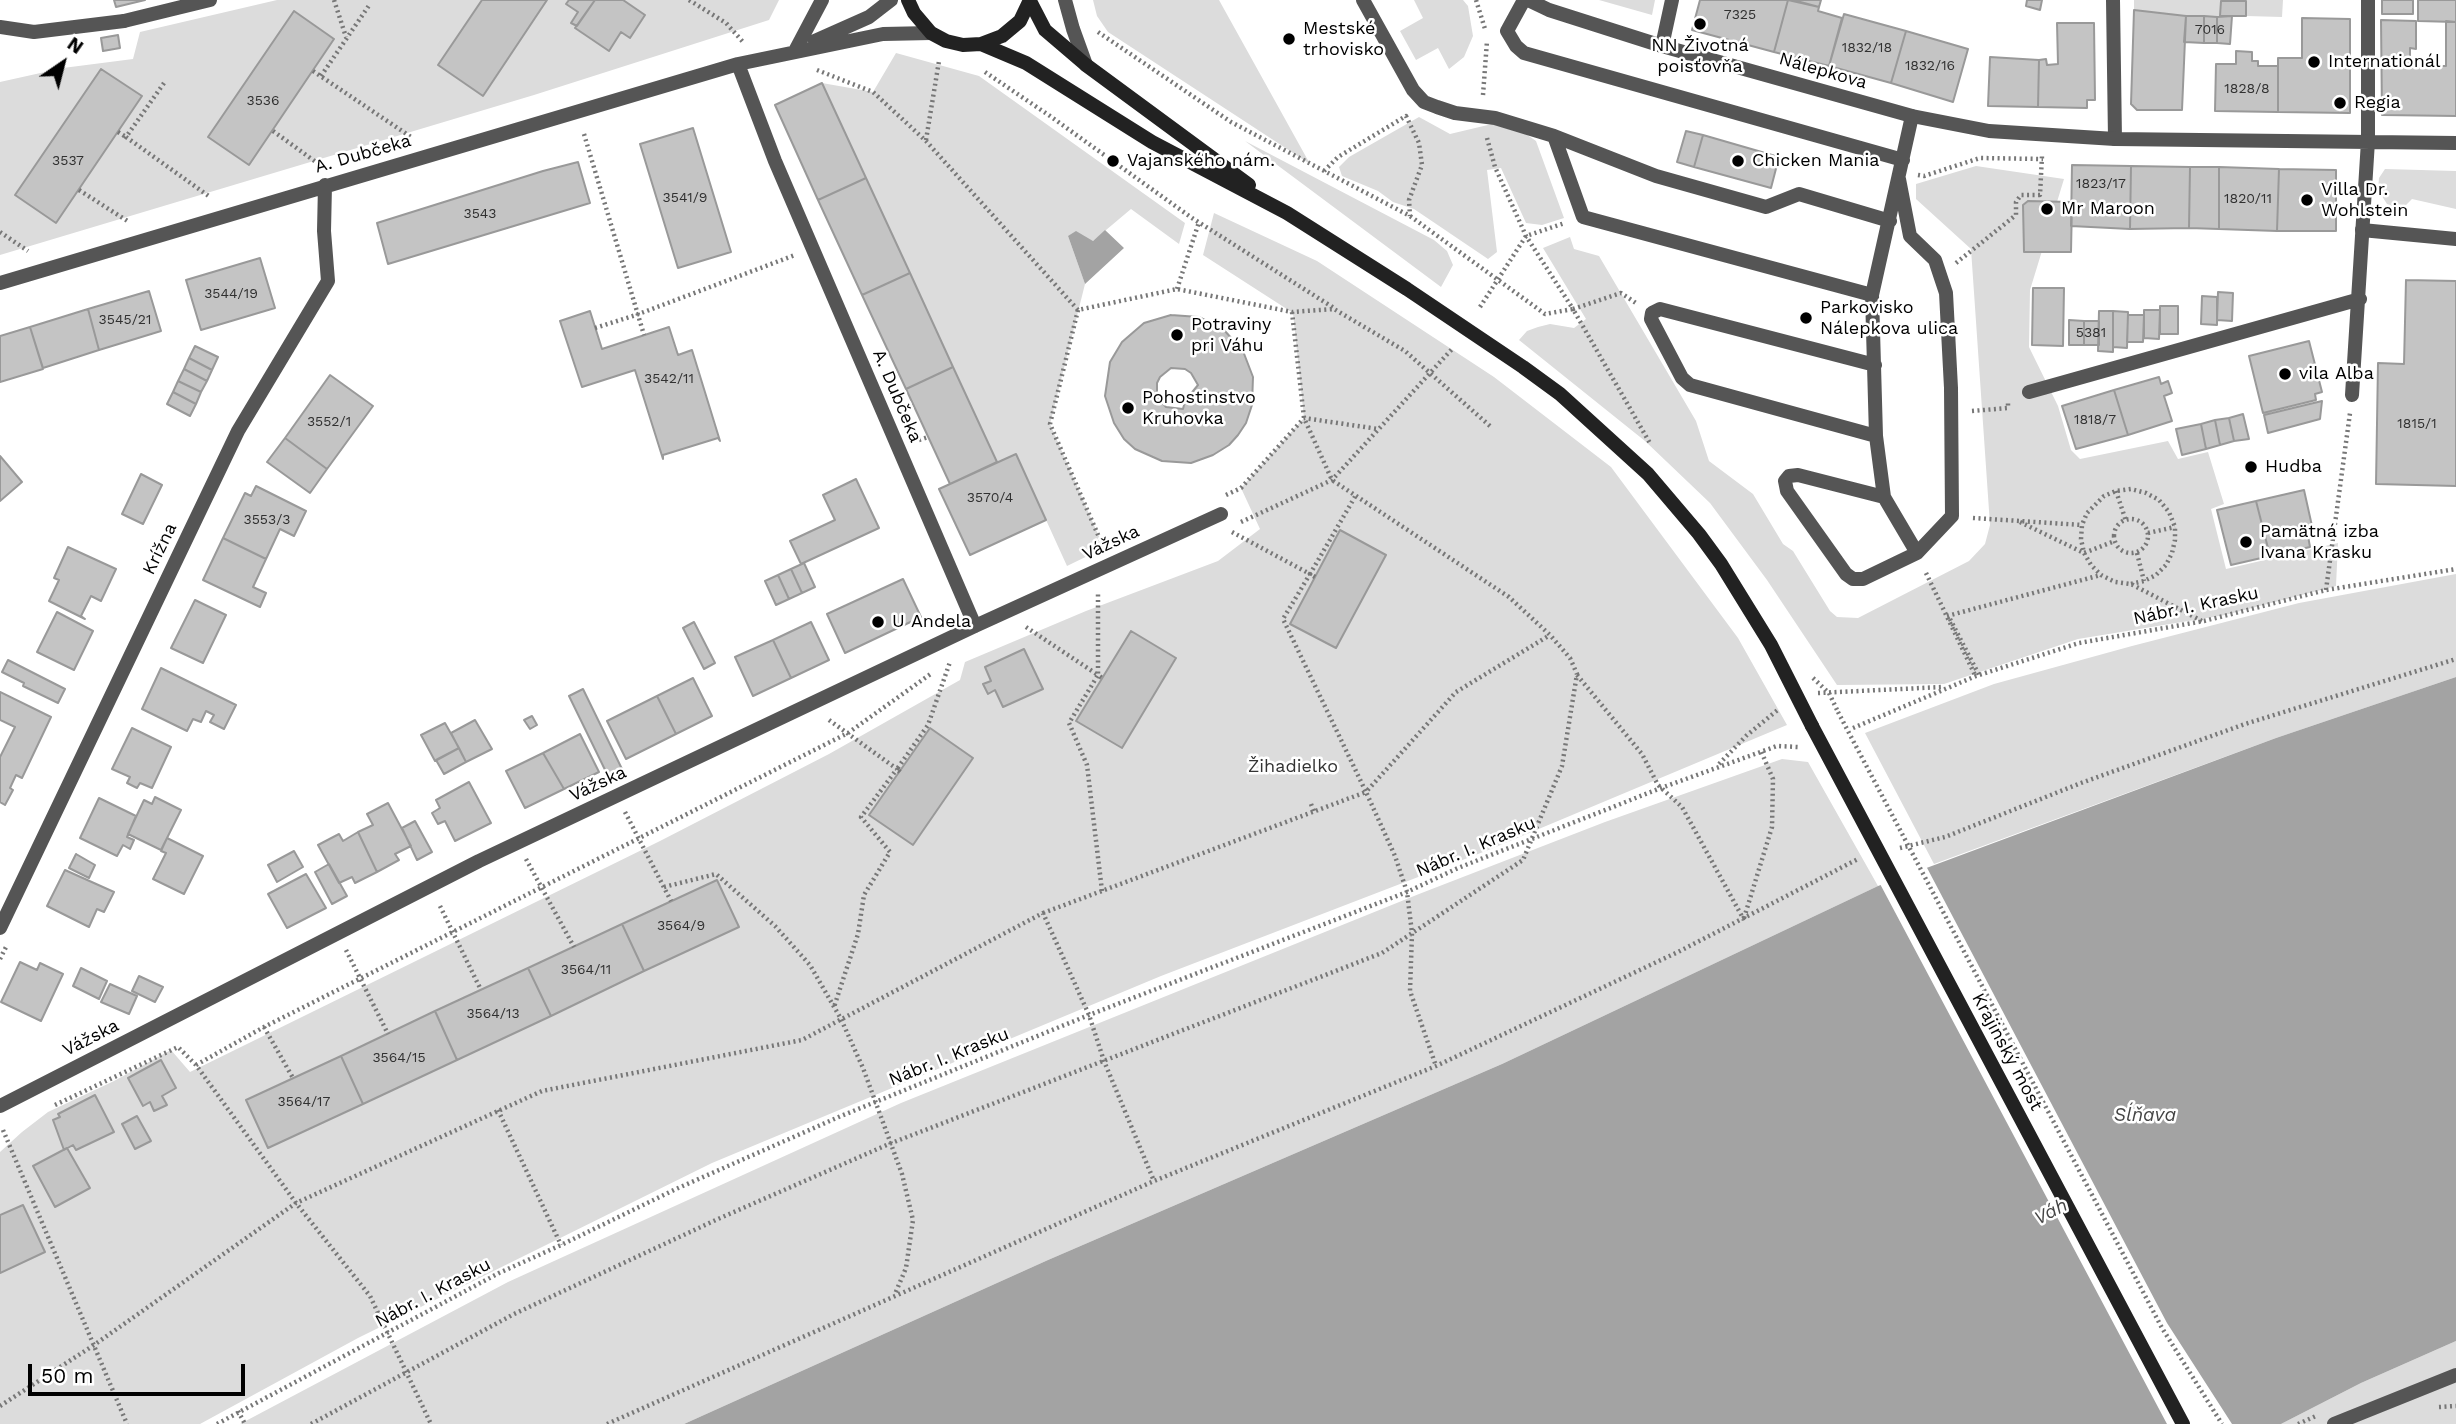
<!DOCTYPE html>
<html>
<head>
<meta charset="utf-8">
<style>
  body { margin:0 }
  #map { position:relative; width:2456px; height:1424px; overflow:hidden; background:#fff; font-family:"Work Sans",sans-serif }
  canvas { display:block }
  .north { position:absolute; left:28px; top:28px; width:70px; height:70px; -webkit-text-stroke:5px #fff; paint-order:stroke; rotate:35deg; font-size:19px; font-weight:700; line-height:28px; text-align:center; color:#000 }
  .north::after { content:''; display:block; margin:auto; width:24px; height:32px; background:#000; clip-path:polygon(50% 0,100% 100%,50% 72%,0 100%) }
  .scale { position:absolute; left:28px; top:1364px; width:217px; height:32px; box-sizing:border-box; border:4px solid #000; border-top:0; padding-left:9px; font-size:21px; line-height:24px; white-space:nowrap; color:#000; -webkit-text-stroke:5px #fff; paint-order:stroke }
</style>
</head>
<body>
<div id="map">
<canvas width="2456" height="1424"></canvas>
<div class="north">N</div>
<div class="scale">50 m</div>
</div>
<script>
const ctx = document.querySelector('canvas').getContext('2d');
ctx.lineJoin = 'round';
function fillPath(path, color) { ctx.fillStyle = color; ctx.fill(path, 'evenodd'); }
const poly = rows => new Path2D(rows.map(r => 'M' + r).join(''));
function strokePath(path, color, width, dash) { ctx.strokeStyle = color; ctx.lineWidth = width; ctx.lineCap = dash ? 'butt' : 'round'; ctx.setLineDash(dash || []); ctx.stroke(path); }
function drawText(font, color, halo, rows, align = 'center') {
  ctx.font = font + ' "Work Sans",sans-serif'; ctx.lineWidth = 5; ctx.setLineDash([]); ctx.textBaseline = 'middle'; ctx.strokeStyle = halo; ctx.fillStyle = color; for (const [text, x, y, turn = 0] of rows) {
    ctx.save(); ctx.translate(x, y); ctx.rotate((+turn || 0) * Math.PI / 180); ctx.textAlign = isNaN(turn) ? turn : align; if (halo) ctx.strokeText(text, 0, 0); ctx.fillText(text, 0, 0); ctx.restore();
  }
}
const green = poly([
  [277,0,779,0,769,20,534,95,0,255,0,82,63,68,133,59,140,32],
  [1093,0,1219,0,1310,164,1108,32,1097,16],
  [1414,0,1463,0,1468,6,1473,36,1464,57,1449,69,1438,48,1416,60,1400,31,1423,18],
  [1599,0,1655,0,1652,15],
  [2134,0,2283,0,2282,17,2246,16,2246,1,2221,1,2220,16,2217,17,2186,16,2134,10],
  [896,53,979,76,1185,223,1179,244,1131,209,1093,241,1068,236,1085,284,1050,424,1104,548,1067,566,1016,454,997,462,822,83,873,92],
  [1419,117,1450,134,1492,124,1526,134,1536,141,1564,218,1542,225,1526,223,1501,168,1487,170,1497,252,1488,259,1414,209,1393,202,1378,191,1342,176,1339,167,1349,157],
  [1245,141,1434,240,1447,251,1453,265,1441,287],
  [1976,166,2064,179,2030,290,2029,347,2058,406,2071,450,2080,459,2168,441,2178,459,2208,452,2224,504,2211,509,2226,569,2338,543,2336,586,2225,615,2078,639,1944,684,1837,685,1767,580,1710,503,1645,441,1519,340,1527,331,1538,327,1550,324,1574,328,1586,319,1543,248,1570,237,1574,249,1599,256,1696,421,1709,461,1753,494,1783,544,1793,551,1830,611,1837,617,1858,618,1969,561,1985,544,1990,525,1971,249,1916,199,1916,184],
  [2385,169,2456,171,2456,209,2412,199,2400,211,2387,204,2378,190,2379,178],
  [1214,213,1317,261,1494,377,1611,467,1738,638,1787,725,1491,849,1161,976,712,1163,358,1338,200,1424,0,1424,0,1152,22,1132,48,1112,114,1081,171,1050,190,1072,660,841,829,754,960,680,965,662,1086,611,1218,561,1260,529,1241,488,1304,418,1293,313,1203,255],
  [2456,574,2456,677,2276,738,1934,864,1865,733,1994,684,2132,646,2299,603],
  [1782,759,1808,762,1878,886,1502,1064,1048,1260,684,1424,240,1424,508,1282,901,1103,1419,894,1605,822],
  [2456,1341,2456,1424,2281,1424,2361,1383]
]);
const water = poly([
  [1105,230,1124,248,1085,284,1068,236,1076,231,1093,241],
  [2456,677,2456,1341,2361,1383,2281,1424,684,1424,1048,1260,1502,1064,1878,886,2276,738]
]);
const pier = poly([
  [1925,864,2167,1323,2232,1424,2167,1424,1879,882]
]);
const building = poly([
  [114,0,145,0,116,7,114,0],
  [482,0,547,0,483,96,438,65,482,0],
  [569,0,595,0,577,26,571,23,578,12,566,4,569,0],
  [595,0,623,0,645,15,630,38,621,32,609,51,575,28,595,0],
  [1700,0,1788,0,1774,52,1692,30,1700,0],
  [1788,0,1819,7,1818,11,1842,18,1829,66,1774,52,1788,0],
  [1793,0,1821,0,1819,7,1793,0],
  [2027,0,2042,0,2040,10,2026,6,2027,0],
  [2382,0,2413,0,2413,14,2382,14,2382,0],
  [2418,0,2456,0,2456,22,2418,21,2418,0],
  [2221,1,2246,1,2246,16,2220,16,2221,1],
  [2134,10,2186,16,2182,110,2137,110,2131,104,2134,10],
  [294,11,334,39,249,165,208,137,294,11],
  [1844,14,1906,31,1891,83,1829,66,1844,14],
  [2186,16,2204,16,2204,43,2184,42,2186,16],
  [2204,16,2217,17,2217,43,2204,43,2204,16],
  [2232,16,2230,44,2217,43,2217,17,2232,16],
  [2302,18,2350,19,2350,113,2278,112,2278,58,2302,58,2302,18],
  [2381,20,2416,21,2416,49,2410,48,2410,66,2446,66,2446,21,2456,22,2456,116,2382,115,2381,20],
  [2057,23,2094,23,2095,100,2087,100,2087,108,2038,107,2039,60,2046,59,2047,65,2058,64,2057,23],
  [1906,31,1968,49,1953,102,1891,83,1906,31],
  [118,35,120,48,103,51,101,38,118,35],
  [2236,51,2252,52,2252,61,2258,61,2258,66,2278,66,2278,112,2215,111,2216,64,2236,64,2236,51],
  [1990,57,2039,60,2038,107,1988,106,1990,57],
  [101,69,142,96,56,223,15,195,101,69],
  [822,83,866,178,818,200,775,105,822,83],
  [693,128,731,252,678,268,640,144,693,128],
  [1686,131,1703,135,1694,167,1677,162,1686,131],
  [1703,135,1779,157,1771,188,1694,167,1703,135],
  [578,162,590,203,388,264,377,223,543,171,578,162],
  [2072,165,2131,166,2130,229,2071,226,2072,165],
  [2131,166,2190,167,2189,228,2130,229,2131,166],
  [2190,167,2219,167,2219,229,2189,228,2190,167],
  [2219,167,2279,169,2277,231,2219,229,2219,167],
  [2279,169,2336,170,2336,231,2277,231,2279,169],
  [866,178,910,273,862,295,818,200,866,178],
  [2028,201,2072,202,2071,252,2024,252,2023,205,2028,201],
  [260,258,275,308,201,330,186,280,260,258],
  [910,273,953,367,906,389,862,295,910,273],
  [2406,280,2456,281,2456,486,2376,484,2378,363,2404,364,2406,280],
  [2033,288,2064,288,2063,346,2032,345,2033,288],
  [149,291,161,331,99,350,88,309,149,291],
  [2218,292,2233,293,2232,321,2217,320,2218,292],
  [2202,296,2217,297,2217,325,2201,324,2202,296],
  [2160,306,2178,306,2178,334,2160,334,2160,306],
  [88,309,99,350,43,368,30,327,88,309],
  [2144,310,2160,310,2159,339,2144,338,2144,310],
  [590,311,602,349,669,327,678,355,692,350,720,441,718,438,663,455,663,459,635,370,582,387,560,321,590,311],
  [2099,311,2113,311,2113,352,2098,351,2099,311],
  [2113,311,2128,312,2127,348,2113,347,2113,311],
  [1171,315,1199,317,1224,330,1243,351,1253,377,1252,405,1246,423,1238,435,1229,445,1213,455,1191,463,1162,461,1135,449,1124,439,1114,423,1105,396,1110,362,1122,342,1144,323,1171,315],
  [1171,368,1185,369,1191,373,1198,385,1185,401,1183,409,1166,407,1157,397,1157,383,1160,377,1171,368],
  [2128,315,2144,315,2143,342,2127,342,2128,315],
  [2069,320,2084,321,2084,345,2069,345,2069,320],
  [2084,321,2099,321,2099,345,2084,345,2084,321],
  [30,327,43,369,0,382,0,336,30,327],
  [2309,341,2322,392,2315,394,2316,400,2263,413,2249,356,2309,341],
  [195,346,218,357,212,370,189,358,195,346],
  [189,358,212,370,207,381,184,369,189,358],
  [953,367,997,462,950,484,906,389,953,367],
  [184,369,207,381,201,392,178,381,184,369],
  [330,375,373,406,327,469,285,438,330,375],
  [2159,377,2161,384,2168,381,2172,393,2164,396,2172,421,2128,435,2114,390,2159,377],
  [178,381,201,392,196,404,173,392,178,381],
  [2114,390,2128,435,2076,449,2062,406,2114,390],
  [173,392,196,404,190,416,167,404,173,392],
  [2322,401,2320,419,2268,433,2264,415,2322,401],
  [2243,414,2249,439,2234,441,2229,418,2243,414],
  [2229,418,2234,441,2220,445,2215,420,2229,418],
  [2215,420,2220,445,2206,449,2201,424,2215,420],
  [2201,424,2206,449,2182,455,2176,429,2201,424],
  [285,438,327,469,310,493,267,462,285,438],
  [1016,454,1046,520,970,555,939,489,1016,454],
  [0,456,22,482,0,501,0,456],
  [141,474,162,485,143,524,122,514,141,474],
  [856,479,879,528,801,564,790,541,835,520,823,495,856,479],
  [256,486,306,511,294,536,280,529,266,559,223,538,245,493,251,496,256,486],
  [2304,490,2314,535,2308,536,2310,547,2270,556,2256,501,2304,490],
  [2256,501,2270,556,2231,565,2217,510,2256,501],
  [1340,530,1386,555,1336,648,1290,624,1340,530],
  [223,538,266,559,253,587,266,593,260,607,203,580,223,538],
  [68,547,116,569,101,601,91,596,81,616,85,619,49,601,59,580,54,578,68,547],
  [804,563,815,587,802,593,791,569,804,563],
  [791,569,802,593,789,599,778,575,791,569],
  [778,575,789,599,776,605,765,581,778,575],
  [903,579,921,617,845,653,827,614,903,579],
  [195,600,226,615,203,663,171,648,195,600],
  [57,612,93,631,74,670,37,652,57,612],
  [694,622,715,663,704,669,683,628,694,622],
  [811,622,829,660,791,678,773,640,811,622],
  [1131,631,1176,658,1122,748,1076,721,1131,631],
  [773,640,791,678,753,696,735,657,773,640],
  [1024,649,1043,689,1003,707,995,690,988,694,983,684,991,681,985,667,1024,649],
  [8,660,65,689,58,703,23,686,24,683,2,672,8,660],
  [161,668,236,705,224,729,210,722,214,715,206,711,201,722,193,719,187,731,142,709,161,668],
  [693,678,712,716,676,734,657,696,693,678],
  [583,689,622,769,608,776,569,696,583,689],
  [0,692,51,717,22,778,16,775,10,788,13,790,5,805,0,802,0,757,15,727,0,720,0,692],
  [657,696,676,734,626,759,607,721,657,696],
  [532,716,537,725,530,729,524,720,532,716],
  [475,720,492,749,466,762,451,733,475,720],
  [445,723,459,748,435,761,421,735,445,723],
  [132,728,171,747,152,788,140,783,137,788,127,783,130,777,112,769,132,728],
  [930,728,973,758,913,845,869,815,930,728],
  [580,734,599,772,564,789,543,753,580,734],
  [459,748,466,762,444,774,436,760,459,748],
  [543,753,564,789,525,808,506,771,543,753],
  [469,782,491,823,455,841,445,821,438,824,432,813,440,808,436,800,469,782],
  [155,797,181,810,161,850,128,834,144,800,152,804,155,797],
  [99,798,136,816,127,837,134,840,130,849,123,845,117,856,80,838,99,798],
  [388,803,411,846,395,854,399,860,377,872,358,832,373,825,367,814,388,803],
  [415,821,432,852,417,860,402,828,415,821],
  [358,832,377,872,355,883,352,877,339,883,318,845,339,834,343,841,358,832],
  [167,838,203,856,184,894,153,879,166,853,161,851,167,838],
  [294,851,303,867,277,882,268,865,294,851],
  [76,854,95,865,89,878,69,868,76,854],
  [329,864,347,896,332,904,315,872,329,864],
  [65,870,114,892,104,912,97,909,89,927,47,906,65,870],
  [306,874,326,908,287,928,268,894,306,874],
  [717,880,739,927,644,971,622,924,717,880],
  [622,924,644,971,551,1016,528,968,622,924],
  [20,962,37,970,40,963,63,974,41,1021,1,1002,20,962],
  [81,968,107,981,99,999,73,986,81,968],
  [528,968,551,1016,457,1060,435,1011,528,968],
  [139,976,163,987,155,1002,132,991,139,976],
  [110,984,137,996,129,1014,101,1002,110,984],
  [435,1011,457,1060,363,1104,341,1056,435,1011],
  [341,1056,363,1104,268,1148,246,1100,341,1056],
  [161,1060,176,1088,162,1096,167,1105,154,1111,150,1102,143,1106,128,1078,161,1060],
  [95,1095,114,1132,76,1150,73,1145,64,1150,53,1120,60,1117,58,1114,95,1095],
  [137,1116,151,1141,135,1149,122,1124,137,1116],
  [67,1148,90,1188,55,1207,33,1166,67,1148],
  [23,1205,45,1252,0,1273,0,1215,23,1205]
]);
const path = poly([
  [334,0,346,37],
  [689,0,726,23,743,42],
  [1476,0,1485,29],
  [1098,32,1231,122,1410,216,1545,314,1573,309,1651,445],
  [817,70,873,92,926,141,1078,310,1177,289,1292,312,1334,309,1405,351,1490,426],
  [313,71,411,137],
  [985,72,1050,116,1192,218,1334,308],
  [321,76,370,4],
  [164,83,126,137,210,197],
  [1483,95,1487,41],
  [273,131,320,165],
  [118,132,126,137],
  [584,134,644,335],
  [1487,138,1495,167,1526,236,1573,309,1621,293,1636,303],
  [926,140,939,61],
  [1324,171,1338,157,1406,116,1419,143,1422,165,1409,200,1410,216],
  [1918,175,1924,176,1980,158,2043,159],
  [79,190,129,222],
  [0,232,28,251],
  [1956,263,2016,215,2016,202,2021,195,2040,195,2042,156],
  [1177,289,1199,222],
  [1480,307,1526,236,1565,223],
  [1078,310,1050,424,1102,544],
  [595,328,636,315,795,255],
  [1972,411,2008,408,2008,401],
  [919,440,928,437],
  [2116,491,2126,521],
  [1226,495,1241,488,1304,418,1378,429],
  [1973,518,2082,525],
  '2114 536a17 17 0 1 1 34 0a17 17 0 1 1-34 0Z',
  [1241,522,1332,480,1452,349],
  [2020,522,2084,553,2115,541],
  [1232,532,1310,574,1283,619,1366,792,1456,692,1550,635],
  [2148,533,2175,527],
  [2137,553,2144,581],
  [1926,573,1975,675],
  [1315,577,1310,574,1356,495],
  [2131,584,2144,581,2156,575,2166,565,2172,553,2175,540,2175,527,2169,512,2159,500,2146,493,2131,489,2116,491,2104,496,2087,513,2082,525,2081,539,2084,553,2091,565,2101,575,2115,582,2131,584,2202,621],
  [2326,590,2350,413],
  [1947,616,2101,575],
  [1950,619,1979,675],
  [1026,627,1098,675,1098,591],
  [1577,675,1642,754,1658,785,1682,807,1744,920],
  [1813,678,1829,693,1838,712],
  [1818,693,1942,687],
  [829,720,897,769,861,817,890,852,864,895,858,934,834,1007],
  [1853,728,1976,676,2079,643,2204,621,2326,590,2456,569],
  [1719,764,1747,735,1779,709],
  [900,772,897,769,928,725,950,662],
  [1311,804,1314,812],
  [625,812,671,901],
  [1900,848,1945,837,2081,783,2245,724,2456,659],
  [526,859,574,947],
  [664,887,716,874,775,926,810,965,841,1019,863,1068,902,1174,913,1220,906,1268,895,1294],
  [1102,891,1087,765,1069,723,1098,675,1102,678],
  [440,906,481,990],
  [1043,913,1366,792,1395,856,1407,892,1412,933,1410,991,1436,1066],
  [1744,918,1772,827,1773,779,1761,751],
  [346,950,388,1034],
  [0,959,6,947],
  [264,1027,293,1078],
  [196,1065,264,1027,848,733,932,673],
  [55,1105,178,1047,196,1065,296,1203,370,1296,431,1424],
  [498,1110,561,1245],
  [3,1130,127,1424],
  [0,1406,94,1345,296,1203,542,1091,802,1040,1043,913,1089,1015,1104,1061,1154,1181],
  [2439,1407,2456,1406],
  [238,1411,245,1424],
  [217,1424,499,1273,561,1245,676,1189,841,1116,1089,1015,1407,892,1458,868,1661,788,1777,746,1798,747],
  [311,1424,514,1314,718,1219,889,1144,1382,953,1523,860,1562,766,1577,674,1570,658,1550,635,1509,597,1332,480,1304,418,1292,312],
  [607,1424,1154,1181,1436,1066,1678,952,1858,859],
  [2298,1424,2316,1416]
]);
const lane = poly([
  [1363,0,1413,90,1424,102,1437,107,1455,113,1495,118,1554,136,1656,176,1766,207,1799,194,1890,221],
  [1524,0,1507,31,1516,46,1524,53,1903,160],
  [2113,0,2115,139],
  [0,27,34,32,124,21],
  [1662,46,1672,0],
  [1554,136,1583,217,1872,295],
  [2368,141,2368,0],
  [1899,179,1910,236,1935,260,1946,293,1951,388,1952,516,1917,553,1884,497,1876,436,1872,295,1912,116],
  [2362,230,2456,239],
  [1875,365,1660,309,1652,313,1651,319,1682,378,1690,385,1876,436],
  [1884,497,1798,475,1789,476,1785,481,1787,491,1846,574,1853,579,1863,579,1917,553],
  [2334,1424,2456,1375]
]);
const street = poly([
  [1065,0,1073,29,1086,65],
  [1528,0,1549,10,1662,46,1912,116,1989,131,2115,139,2456,143],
  [124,21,210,0],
  [815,41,869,17,891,0],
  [795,51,822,0],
  [738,64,775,161,975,626],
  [0,283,738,64,883,34,931,33],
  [2029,392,2360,299],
  [2352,395,2368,141],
  [0,928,238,431,328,281,324,231,325,185],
  [0,1106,479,861,975,626,1221,514]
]);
const secondary = poly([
  [908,0,914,13,931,33,946,41,963,45,981,44,1002,36,1020,21,1030,0],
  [1030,1,1045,30,1086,65,1249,185],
  [981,44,1026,63,1152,142,1287,213,1407,289,1523,367,1560,394,1648,474,1699,534,1721,564,1771,645,1812,726]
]);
const pathBridge = poly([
  [1838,712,2162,1328,2222,1424]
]);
const secondaryBridge = poly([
  [1812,726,2183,1424]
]);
const markers = [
  [1700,24,7,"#000"],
  [1289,39,7,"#000"],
  [2314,62,7,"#000"],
  [2340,103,7,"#000"],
  [1113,161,7,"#000"],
  [1738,161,7,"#000"],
  [2307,200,7,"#000"],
  [2047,209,7,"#000"],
  [1806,318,7,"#000"],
  [1177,335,7,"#000"],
  [2285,374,7,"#000"],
  [1128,408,7,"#000"],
  [2251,467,7,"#000"],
  [2246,542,7,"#000"],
  [878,622,7,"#000"]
];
const numberNames = [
  ["7325",1740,15],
  ["7016",2210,30],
  ["1832/18",1867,48],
  ["1832/16",1930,66],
  ["1828/8",2247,89],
  ["3536",263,101],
  ["3537",68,161],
  ["1823/17",2101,184],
  ["3541/9",685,198],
  ["1820/11",2248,199],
  ["3543",480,214],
  ["3544/19",231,294],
  ["3545/21",125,320],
  ["5381",2091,333],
  ["3542/11",669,379],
  ["1818/7",2095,420],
  ["3552/1",329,422],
  ["1815/1",2417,424],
  ["3570/4",990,498],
  ["3553/3",267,520],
  ["3564/9",681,926],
  ["3564/11",586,970],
  ["3564/13",493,1014],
  ["3564/15",399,1058],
  ["3564/17",304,1102]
];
const poiNames = [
  ["Mestské",1303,29],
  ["trhovisko",1303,50],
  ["NN Životná",1700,46,"center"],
  ["poisťovňa",1700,67,"center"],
  ["Internationál",2328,62],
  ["Regia",2354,103],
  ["Vajanského nám.",1127,161],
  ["Chicken Mania",1752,161],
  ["Villa Dr.",2321,190],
  ["Wohlstein",2321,211],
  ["Mr Maroon",2061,209],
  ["Parkovisko",1820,308],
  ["Nálepkova ulica",1820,329],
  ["Potraviny",1191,325],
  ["pri Váhu",1191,346],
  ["vila Alba",2299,374],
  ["Pohostinstvo",1142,398],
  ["Kruhovka",1142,419],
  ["Hudba",2265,467],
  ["Pamätná izba",2260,532],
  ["Ivana Krasku",2260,553],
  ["U Andela",892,622]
];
const streetNames = [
  ["Nálepkova",1823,71,16],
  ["A. Dubčeka",363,154,-16],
  ["A. Dubčeka",897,396,67],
  ["Vážska",1111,543,-25],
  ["Krížna",160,549,-64],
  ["Nábr. I. Krasku",2196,606,-12],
  ["Vážska",598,784,-25],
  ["Nábr. I. Krasku",1476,847,-23],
  ["Vážska",91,1038,-27],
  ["Krajinský most",2007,1052,62],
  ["Nábr. I. Krasku",949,1057,-22],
  ["Nábr. I. Krasku",433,1293,-28]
];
const parkNames = [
  ["Žihadielko",1293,767]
];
const waterNames = [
  ["Sĺňava",2145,1115],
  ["Váh",2051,1212,-28]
];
fillPath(green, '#dcdcdc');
fillPath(water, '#a3a3a3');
fillPath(pier, '#fff');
fillPath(building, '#c4c4c4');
strokePath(building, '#999', 2);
strokePath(path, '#777', 4.5, [2, 3.5]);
strokePath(lane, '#555', 14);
strokePath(street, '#555', 14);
strokePath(secondary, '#222', 14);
strokePath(pathBridge, '#777', 4.5, [2, 3.5]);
strokePath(secondaryBridge, '#222', 14);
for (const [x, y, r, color] of markers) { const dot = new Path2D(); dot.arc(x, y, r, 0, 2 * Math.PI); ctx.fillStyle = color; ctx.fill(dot); strokePath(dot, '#fff', 2.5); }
drawText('14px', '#313131', null, numberNames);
drawText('18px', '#000', '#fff', poiNames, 'left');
drawText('18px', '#000', '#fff', streetNames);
drawText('18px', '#333', '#fff', parkNames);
drawText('italic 19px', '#444', '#fff', waterNames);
</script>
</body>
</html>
